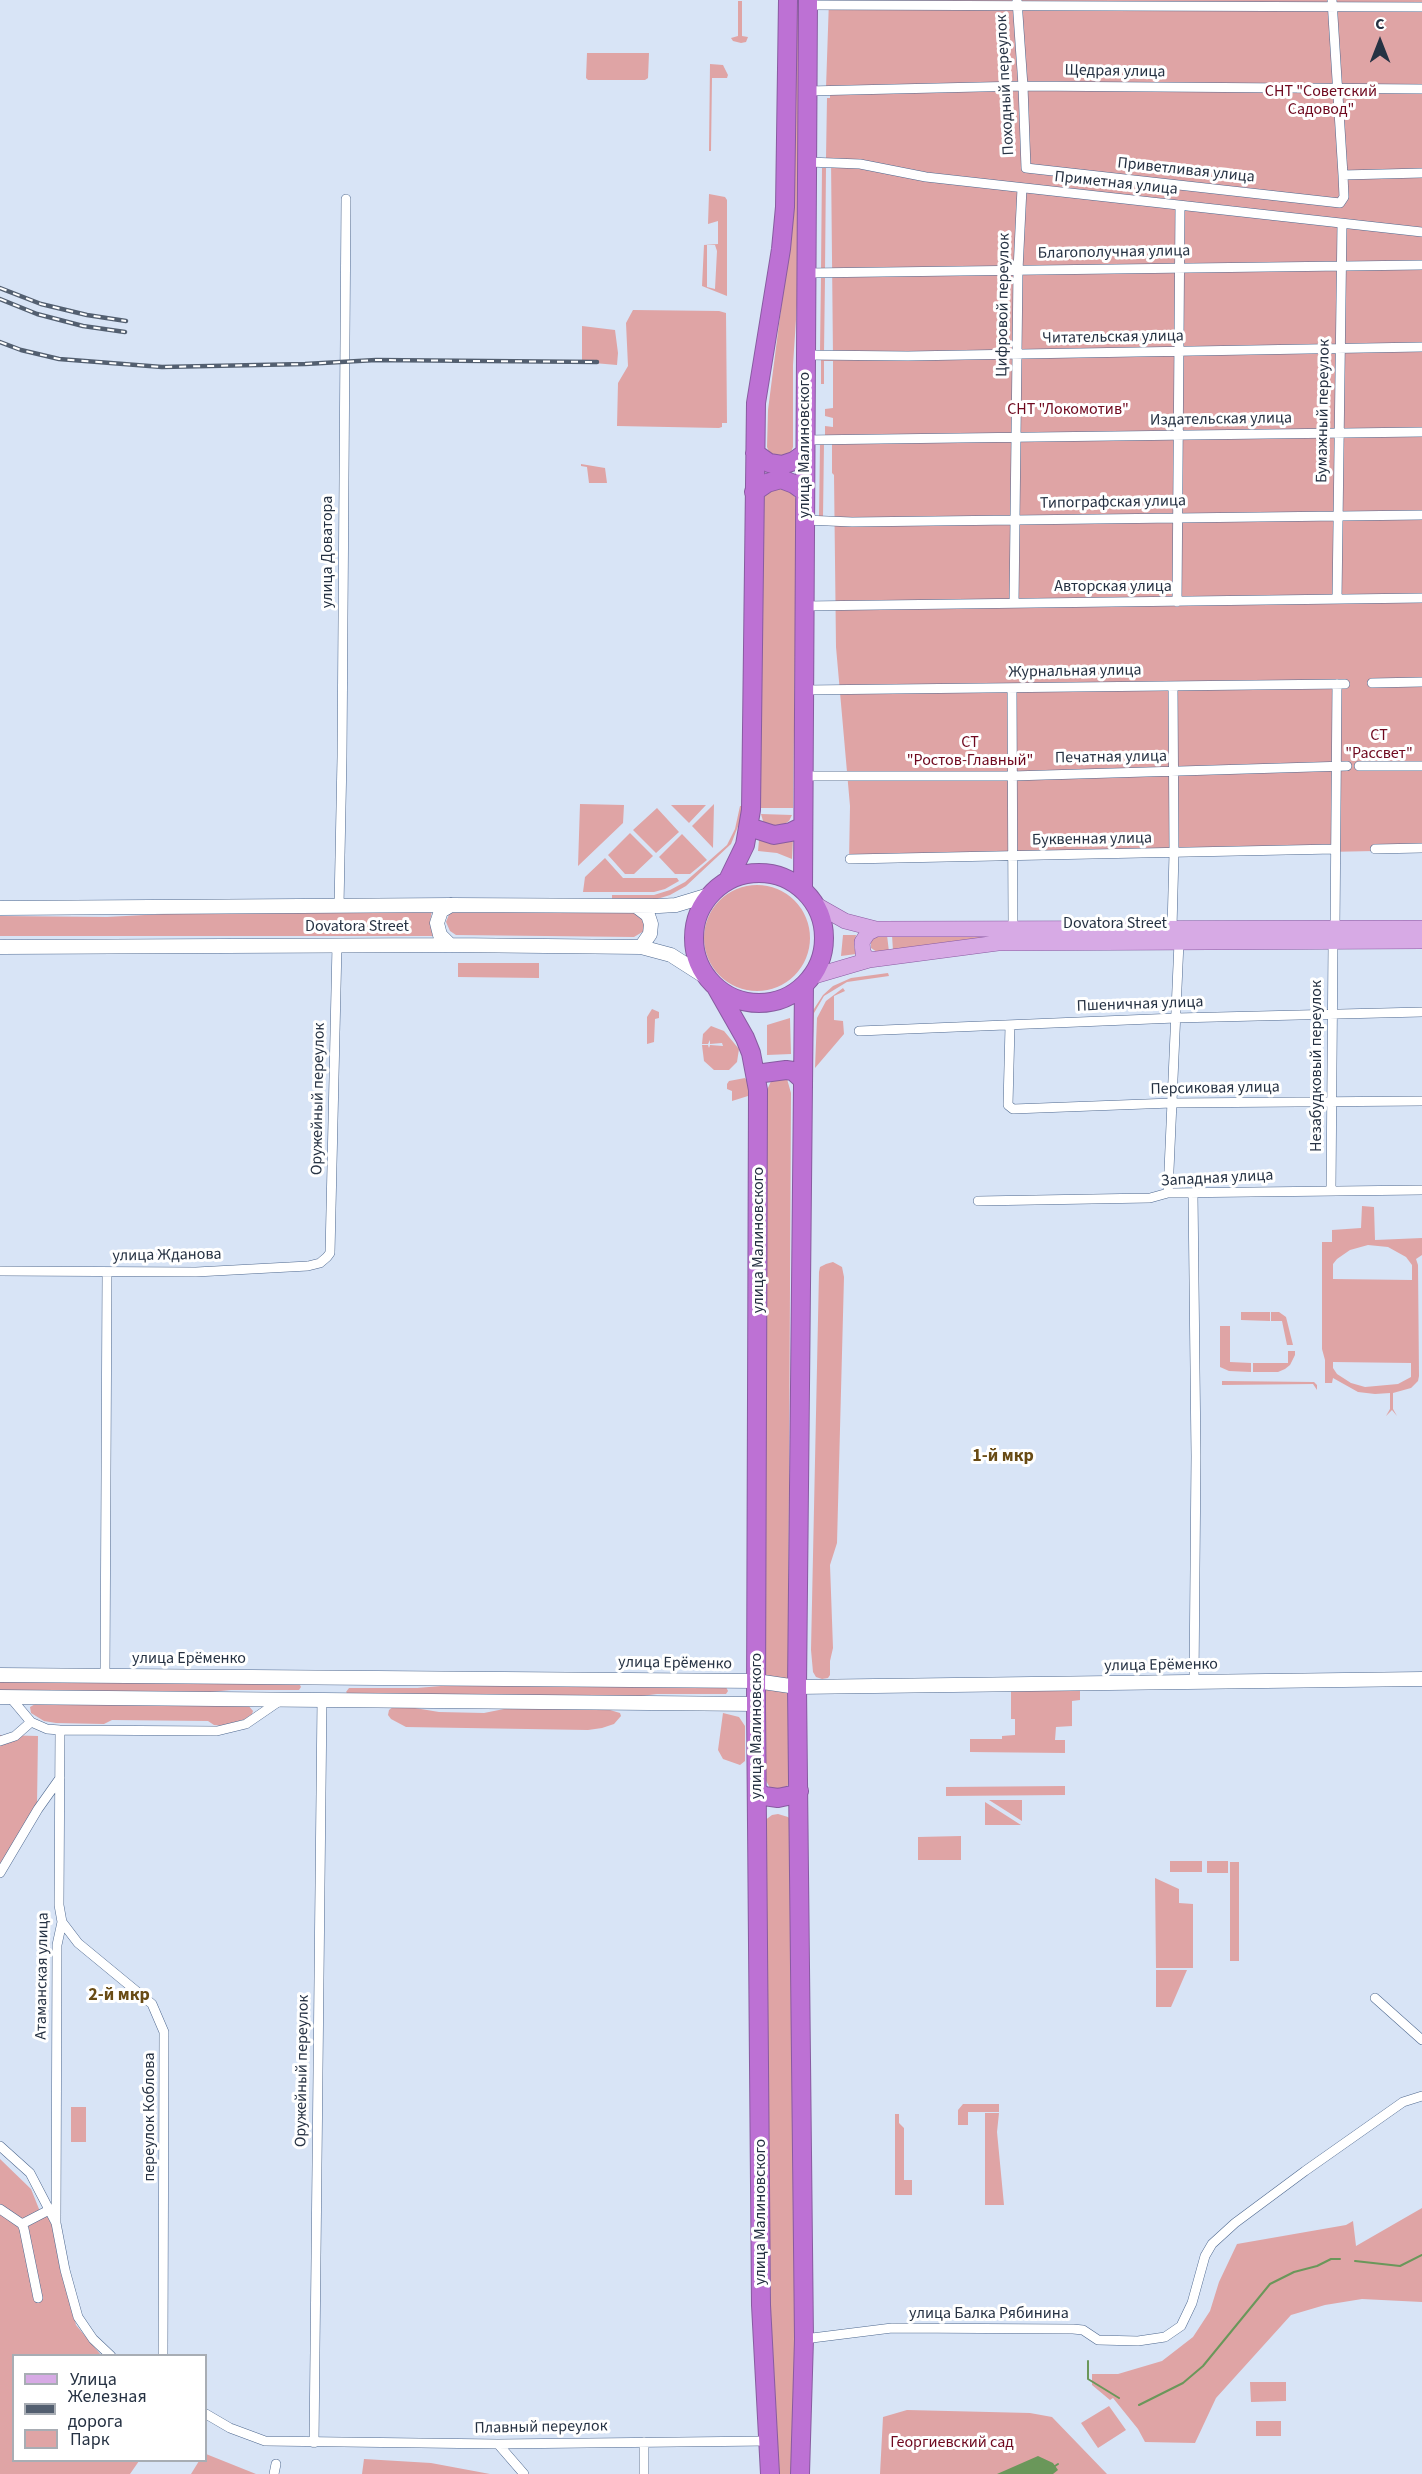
<!DOCTYPE html>
<html>
<head>
<meta charset="utf-8">
<style>
  body { margin:0 }
  #map { position:relative; width:1422px; height:2474px; overflow:hidden; background:#d8e4f6; font-family:"Source Sans 3",sans-serif }
  canvas { display:block }
  .legend { position:absolute; left:12px; top:2354px; width:195px; height:108px; box-sizing:border-box; background:#fff; border:2px solid #a8adb4; margin:0; padding:8px 10px; list-style:none; font-size:18px; color:#263243 }
  .legend li { display:flex; align-items:center; gap:12px; height:30px }
  .legend b { width:30px; border:2px solid #a8adb4 }
  .north { position:absolute; left:1350px; top:12px; width:60px; height:60px; -webkit-text-stroke:4px #fff; paint-order:stroke; rotate:0deg; font-size:16px; font-weight:700; line-height:24px; text-align:center; color:#263243 }
  .north::after { content:''; display:block; margin:auto; width:21px; height:27px; background:#263243; clip-path:polygon(50% 0,100% 100%,50% 72%,0 100%) }
</style>
</head>
<body>
<div id="map">
<canvas width="1422" height="2474"></canvas>
<ul class="legend">
<li><b style="height:8px;background:#d7aae5"></b>Улица</li>
<li><b style="height:8px;background:#535f70"></b>Железная дорога</li>
<li><b style="height:16px;background:#dfa4a5"></b>Парк</li>
</ul>
<div class="north">С</div>
</div>
<script>
const ctx = document.querySelector('canvas').getContext('2d');
ctx.lineJoin = 'round';
function fillPath(path, color) { ctx.fillStyle = color; ctx.fill(path, 'evenodd'); }
const poly = rows => new Path2D(rows.map(r => 'M' + r).join(''));
function strokePath(path, color, width, dash) { ctx.strokeStyle = color; ctx.lineWidth = width; ctx.lineCap = dash ? 'butt' : 'round'; ctx.setLineDash(dash || []); ctx.stroke(path); }
function drawText(font, color, halo, rows, align = 'center') {
  ctx.font = font + ' "Source Sans 3",sans-serif'; ctx.lineWidth = 6; ctx.setLineDash([]); ctx.textBaseline = 'middle'; ctx.strokeStyle = halo; ctx.fillStyle = color; for (const [text, x, y, turn = 0] of rows) {
    ctx.save(); ctx.translate(x, y); ctx.rotate((+turn || 0) * Math.PI / 180); ctx.textAlign = isNaN(turn) ? turn : align; if (halo) ctx.strokeText(text, 0, 0); ctx.fillText(text, 0, 0); ctx.restore();
  }
}
const green = poly([
  [795,0,801,0,799,274,793,365,793,447,791,452,778,458,769,452,767,447,768,410,784,285],
  [829,0,1422,0,1422,850,849,862,850,806,836,647,834,475,832,473,832,441,825,437,825,426,833,427,833,418,825,416,825,409,833,408,833,361,824,361,824,384,821,384,821,358,833,357,831,159,826,158,827,98,830,98,830,88,826,88],
  [738,1,742,1,742,36,748,37,746,42,741,43,733,41,731,38,738,36],
  [587,53,649,53,648,78,645,80,588,80,586,78],
  [710,64,723,65,728,75,727,78,712,78,711,151,709,151],
  [822,168,826,168,825,270,821,270],
  [709,194,725,197,727,200,727,296,702,286,704,245,718,244,718,221,708,224],
  [707,245,715,245,717,251,715,289,707,287],
  [821,278,825,278,824,352,820,352],
  [633,310,719,311,726,313,727,423,722,423,722,427,719,428,617,426,618,383,628,366,626,323],
  [582,326,615,330,618,353,617,365,582,362],
  [820,443,824,443,823,517,819,517],
  [581,464,605,468,607,483,589,483,587,467,581,466],
  [777,487,792,492,797,501,793,808,760,808,763,501,765,495],
  [580,804,624,805,623,823,578,866],
  [714,804,713,848,692,826],
  [671,805,706,805,689,823],
  [740,806,743,806,739,824,731,844,686,886,670,895,654,900,612,901,612,895,654,895,670,890,685,882,727,845,735,829],
  [657,808,679,832,656,853,633,830],
  [761,814,792,815,789,821,780,827,767,825,763,821],
  [630,833,653,856,634,874,625,874,608,855],
  [682,834,707,860,690,874,675,874,659,857],
  [793,839,792,859,777,853,758,851,759,840,772,843],
  [605,858,623,878,677,878,679,881,665,889,654,892,583,892,585,877],
  '704 938a53 53 0 1 1 106 0a53 53 0 1 1-106 0Z',
  [432,910,430,923,433,936,0,936,0,916,107,917,182,913],
  [636,911,645,919,644,931,634,937,456,935,450,931,446,922,450,912],
  [996,934,996,938,893,951,892,935],
  [843,935,856,935,854,946,856,954,841,956],
  [887,935,889,952,877,952,871,948,871,940,876,936],
  [458,963,539,963,539,978,458,977],
  [888,973,889,976,847,982,824,996,814,1013,812,1066,809,1065,812,1012,823,995,833,986,851,978],
  [843,988,845,991,834,996,834,1020,843,1021,844,1034,815,1068,817,1018,826,1001],
  [652,1009,659,1012,659,1018,655,1019,654,1042,647,1044,647,1017],
  [790,1018,791,1054,767,1055,767,1025],
  [711,1026,724,1031,739,1049,737,1062,729,1070,714,1070,704,1061,702,1045,708,1045,709,1048,710,1045,723,1046,722,1043,710,1044,710,1040,708,1044,702,1044,703,1034],
  [745,1078,748,1083,748,1096,732,1101,732,1091,727,1089,727,1084,729,1081],
  [772,1079,787,1079,791,1093,788,1678,763,1679,767,1090],
  [1362,1206,1374,1207,1375,1240,1422,1238,1422,1255,1416,1259,1418,1265,1419,1376,1418,1381,1411,1388,1393,1393,1393,1409,1397,1416,1392,1410,1386,1416,1390,1409,1390,1393,1375,1394,1358,1392,1333,1378,1332,1383,1325,1383,1325,1360,1322,1349,1322,1242,1332,1242,1332,1230,1361,1228],
  [1368,1245,1388,1247,1406,1257,1412,1265,1412,1280,1333,1279,1333,1264,1337,1259,1350,1250],
  [1333,1362,1411,1363,1411,1377,1398,1384,1365,1387,1351,1383,1337,1374,1333,1368],
  [833,1262,842,1267,844,1277,837,1543,830,1565,833,1648,830,1661,830,1675,828,1678,822,1679,816,1677,813,1672,811,1650,819,1272,820,1267,826,1264],
  [1241,1312,1270,1312,1270,1321,1241,1320],
  [1271,1312,1279,1312,1286,1317,1293,1345,1287,1345,1282,1321,1271,1321],
  [1220,1326,1230,1326,1230,1362,1251,1363,1251,1372,1229,1371,1220,1367],
  [1288,1351,1295,1351,1295,1355,1290,1365,1285,1369,1278,1372,1253,1372,1253,1363,1288,1363],
  [1222,1381,1314,1382,1317,1385,1317,1390,1313,1384,1222,1385],
  [0,1681,299,1683,301,1687,299,1690,231,1690,200,1693,0,1692],
  [453,1685,726,1687,728,1691,726,1694,657,1694,626,1698,349,1695,346,1692,349,1688,417,1688],
  [763,1687,788,1687,790,1780,788,1785,783,1790,770,1788,765,1779],
  [1080,1690,1080,1700,1072,1701,1072,1726,1056,1727,1055,1740,1065,1740,1065,1753,970,1752,970,1739,1002,1739,1002,1736,1015,1735,1015,1719,1011,1719,1011,1691],
  [37,1703,248,1705,253,1711,252,1714,245,1719,225,1726,214,1725,208,1721,112,1720,104,1724,56,1723,44,1721,31,1713,30,1707],
  [393,1707,415,1708,439,1712,484,1713,509,1708,610,1710,620,1713,621,1716,614,1724,602,1728,588,1730,406,1727,391,1719,388,1715,389,1710],
  [723,1713,739,1717,745,1726,745,1761,740,1765,723,1759,718,1750],
  [0,1735,38,1736,37,1805,0,1864],
  [1065,1786,1065,1795,946,1796,946,1787],
  [989,1800,1022,1800,1022,1821],
  [985,1802,1021,1825,985,1825],
  [778,1814,788,1817,792,1822,797,2329,793,2474,776,2474,771,2328,764,1821,772,1815],
  [961,1836,961,1860,918,1860,918,1837],
  [1170,1861,1202,1861,1202,1872,1170,1872],
  [1207,1861,1228,1861,1228,1873,1207,1873],
  [1230,1862,1239,1862,1239,1961,1230,1961],
  [1155,1878,1179,1889,1179,1903,1193,1904,1193,1968,1156,1968],
  [1156,1970,1187,1970,1171,2007,1156,2007],
  [963,2104,999,2104,999,2112,968,2112,968,2125,958,2125,958,2110],
  [71,2107,86,2107,86,2142,71,2142],
  [985,2113,999,2113,997,2132,1004,2205,985,2205],
  [895,2114,899,2114,899,2123,904,2128,904,2180,912,2180,912,2195,895,2195],
  [0,2159,31,2189,41,2214,52,2216,76,2325,101,2355,14,2356,14,2460,139,2461,130,2474,0,2474],
  [1422,2208,1422,2302,1362,2299,1325,2305,1291,2315,1216,2398,1195,2443,1145,2442,1138,2429,1113,2398,1110,2400,1092,2385,1092,2374,1118,2374,1162,2361,1193,2337,1210,2311,1219,2282,1237,2244,1346,2225,1353,2221,1356,2246],
  [1250,2382,1286,2382,1286,2401,1251,2402],
  [1109,2406,1126,2430,1098,2448,1081,2423],
  [907,2410,1030,2413,1052,2417,1107,2474,880,2474,883,2417],
  [1256,2421,1281,2421,1281,2436,1256,2436],
  [206,2454,256,2474,191,2474,199,2461,206,2460],
  [364,2459,431,2463,490,2474,362,2474]
]);
const water = poly([
  [1038,2456,1053,2463,1058,2470,1053,2474,997,2474]
]);
const stream = poly([
  [1355,2261,1400,2266,1422,2255],
  [1088,2361,1088,2379,1119,2398],
  [1139,2405,1183,2383,1203,2366,1270,2284,1294,2272,1317,2266,1331,2259,1340,2259],
  [1055,2466,1058,2464]
]);
const street = poly([
  [1017,0,1023,86,1026,168,1340,203,1344,197,1343,175,1332,0],
  [808,5,1422,7],
  [808,91,1023,86,1422,89],
  [808,162,860,164,926,177,1422,232],
  [1343,175,1422,173],
  [807,273,1422,265],
  [805,355,908,356,1422,347],
  [805,440,1422,432],
  [805,520,852,522,1422,515],
  [1337,599,1342,224],
  [1177,602,1180,206],
  [1014,603,1018,270,1022,188],
  [804,606,1422,598],
  [1372,683,1422,682],
  [1012,688,1013,928],
  [804,690,1345,684],
  [1359,766,1422,766],
  [804,776,1012,776,1347,766],
  [1375,849,1422,848],
  [850,859,1335,849],
  [339,906,342,757,346,199],
  [1172,928,1174,853,1173,686],
  [1335,929,1337,684],
  [1010,1026,1008,1105,1013,1109,1172,1103,1422,1101],
  [859,1031,1176,1018,1422,1012],
  [1331,1190,1333,943],
  [1168,1193,1179,942],
  [1193,1193,1196,1456,1194,1682],
  [978,1201,1150,1198,1168,1193,1422,1190],
  [0,1271,196,1272,308,1266,320,1263,327,1257,330,1253,337,945],
  [105,1676,107,1273],
  [10,1697,31,1722,47,1729,60,1730,217,1731,246,1724,281,1700],
  [0,1741,15,1736,31,1722],
  [0,1873,38,1809,60,1778],
  [62,1922,78,1943,152,2004,164,2032,163,2356],
  [1375,1998,1422,2040],
  [0,2146,30,2173,56,2223,65,2270,78,2317,93,2339,111,2356],
  [0,2209,22,2224,24,2229,38,2298],
  [56,2223,57,1945,62,1922,59,1905,60,1730],
  [22,2224,49,2210],
  [804,2339,892,2328,1073,2329,1083,2330,1098,2340,1138,2341,1165,2337,1181,2326,1192,2303,1205,2256,1212,2244,1235,2223,1305,2171,1403,2102,1422,2096],
  [206,2414,230,2428,265,2441,498,2444,768,2441],
  [644,2442,644,2474],
  [314,2443,322,1699],
  [498,2444,524,2474],
  [274,2474,276,2464]
]);
const secondary = poly([
  [636,906,648,915,651,924,650,934,641,947],
  [0,908,451,905,659,906,676,905,709,895],
  [450,945,440,935,437,923,441,911,451,905],
  [0,947,450,945,641,947,671,955,707,978],
  [0,1675,756,1681,797,1687,1422,1679],
  [0,1697,756,1704]
]);
const primary = poly([
  [815,904,845,921,876,929,1422,928],
  [869,960,863,953,862,942,868,933,876,929],
  [811,977,869,960,998,943,1422,941]
]);
const highway = poly([
  [755,453,769,463,782,465,794,461,805,453],
  [754,492,767,483,781,479,794,484,805,492],
  [749,827,774,835,791,832,803,826],
  '694 938a65 65 0 1 1 130 0a65 65 0 1 1-130 0Z',
  [728,880,745,845,751,810,756,403,781,249,785,207,788,0],
  [803,890,808,0],
  [716,987,745,1038,751,1053,758,1090,756,1704,761,2305,770,2474],
  [756,1074,786,1070,793,1071,803,1080],
  [757,1791,764,1796,778,1798,792,1795,799,1791],
  [800,2474,804,2339,797,1687,804,985]
]);
const rail = poly([
  [0,288,41,304,87,315,126,321],
  [0,299,37,314,83,326,125,332],
  [0,342,21,350,59,359,162,367,305,364,376,360,597,362]
]);
const streetNames = [
  ["Щедрая улица",1115,72,1],
  ["Походный переулок",1006,85,-93],
  ["Приветливая улица",1186,171,6],
  ["Приметная улица",1116,184,6],
  ["Благополучная улица",1114,253,-1],
  ["Цифровой переулок",1004,305,-89],
  ["Читательская улица",1113,338,-1],
  ["Бумажный переулок",1324,411,-89],
  ["Издательская улица",1221,420,-1],
  ["улица Малиновского",805,445,-90],
  ["Типографская улица",1113,503,-1],
  ["улица Доватора",328,552,-90],
  ["Авторская улица",1113,587],
  ["Журнальная улица",1075,672,-1],
  ["Печатная улица",1111,758,-1],
  ["Буквенная улица",1092,840,-1],
  ["Dovatora Street",1115,924],
  ["Dovatora Street",357,927],
  ["Пшеничная улица",1140,1005,-2],
  ["Незабудковый переулок",1317,1066,-90],
  ["Персиковая улица",1215,1089,-1],
  ["Оружейный переулок",319,1099,-89],
  ["Западная улица",1217,1179,-3],
  ["улица Малиновского",759,1240,-90],
  ["улица Жданова",167,1256,-1],
  ["улица Ерёменко",189,1659],
  ["улица Ерёменко",675,1664,1],
  ["улица Ерёменко",1161,1666,-1],
  ["улица Малиновского",757,1726,-90],
  ["Атаманская улица",43,1976,-89],
  ["Оружейный переулок",303,2071,-89],
  ["переулок Коблова",150,2117,-90],
  ["улица Малиновского",761,2212,-90],
  ["улица Балка Рябинина",989,2314],
  ["Плавный переулок",541,2428,-1]
];
const parkNames = [
  ["СНТ \"Советский",1321,92],
  ["Садовод\"",1321,110],
  ["СНТ \"Локомотив\"",1068,410],
  ["СТ",1379,736],
  ["\"Рассвет\"",1379,754],
  ["СТ",970,743],
  ["\"Ростов-Главный\"",970,761],
  ["Георгиевский сад",952,2443]
];
const neighbourhoodNames = [
  ["1-й мкр",1003,1457],
  ["2-й мкр",119,1996]
];
fillPath(green, '#dfa4a5');
fillPath(water, '#6a975a');
strokePath(stream, '#6a975a', 2);
strokePath(street, '#4e688f', 10);
strokePath(secondary, '#4e688f', 15);
strokePath(primary, '#885ba1', 16);
strokePath(highway, '#885ba1', 20);
strokePath(street, '#fff', 9);
strokePath(secondary, '#fff', 14);
strokePath(primary, '#d7aae5', 15);
strokePath(highway, '#bd71d4', 18);
strokePath(rail, '#535f70', 4.5);
strokePath(rail, '#fff', 2, [7]);
drawText('16px', '#263243', '#fff', streetNames);
drawText('16px', '#6e081e', '#fff', parkNames);
drawText('bold 18px', '#694b14', '#fff', neighbourhoodNames);
</script>
</body>
</html>
